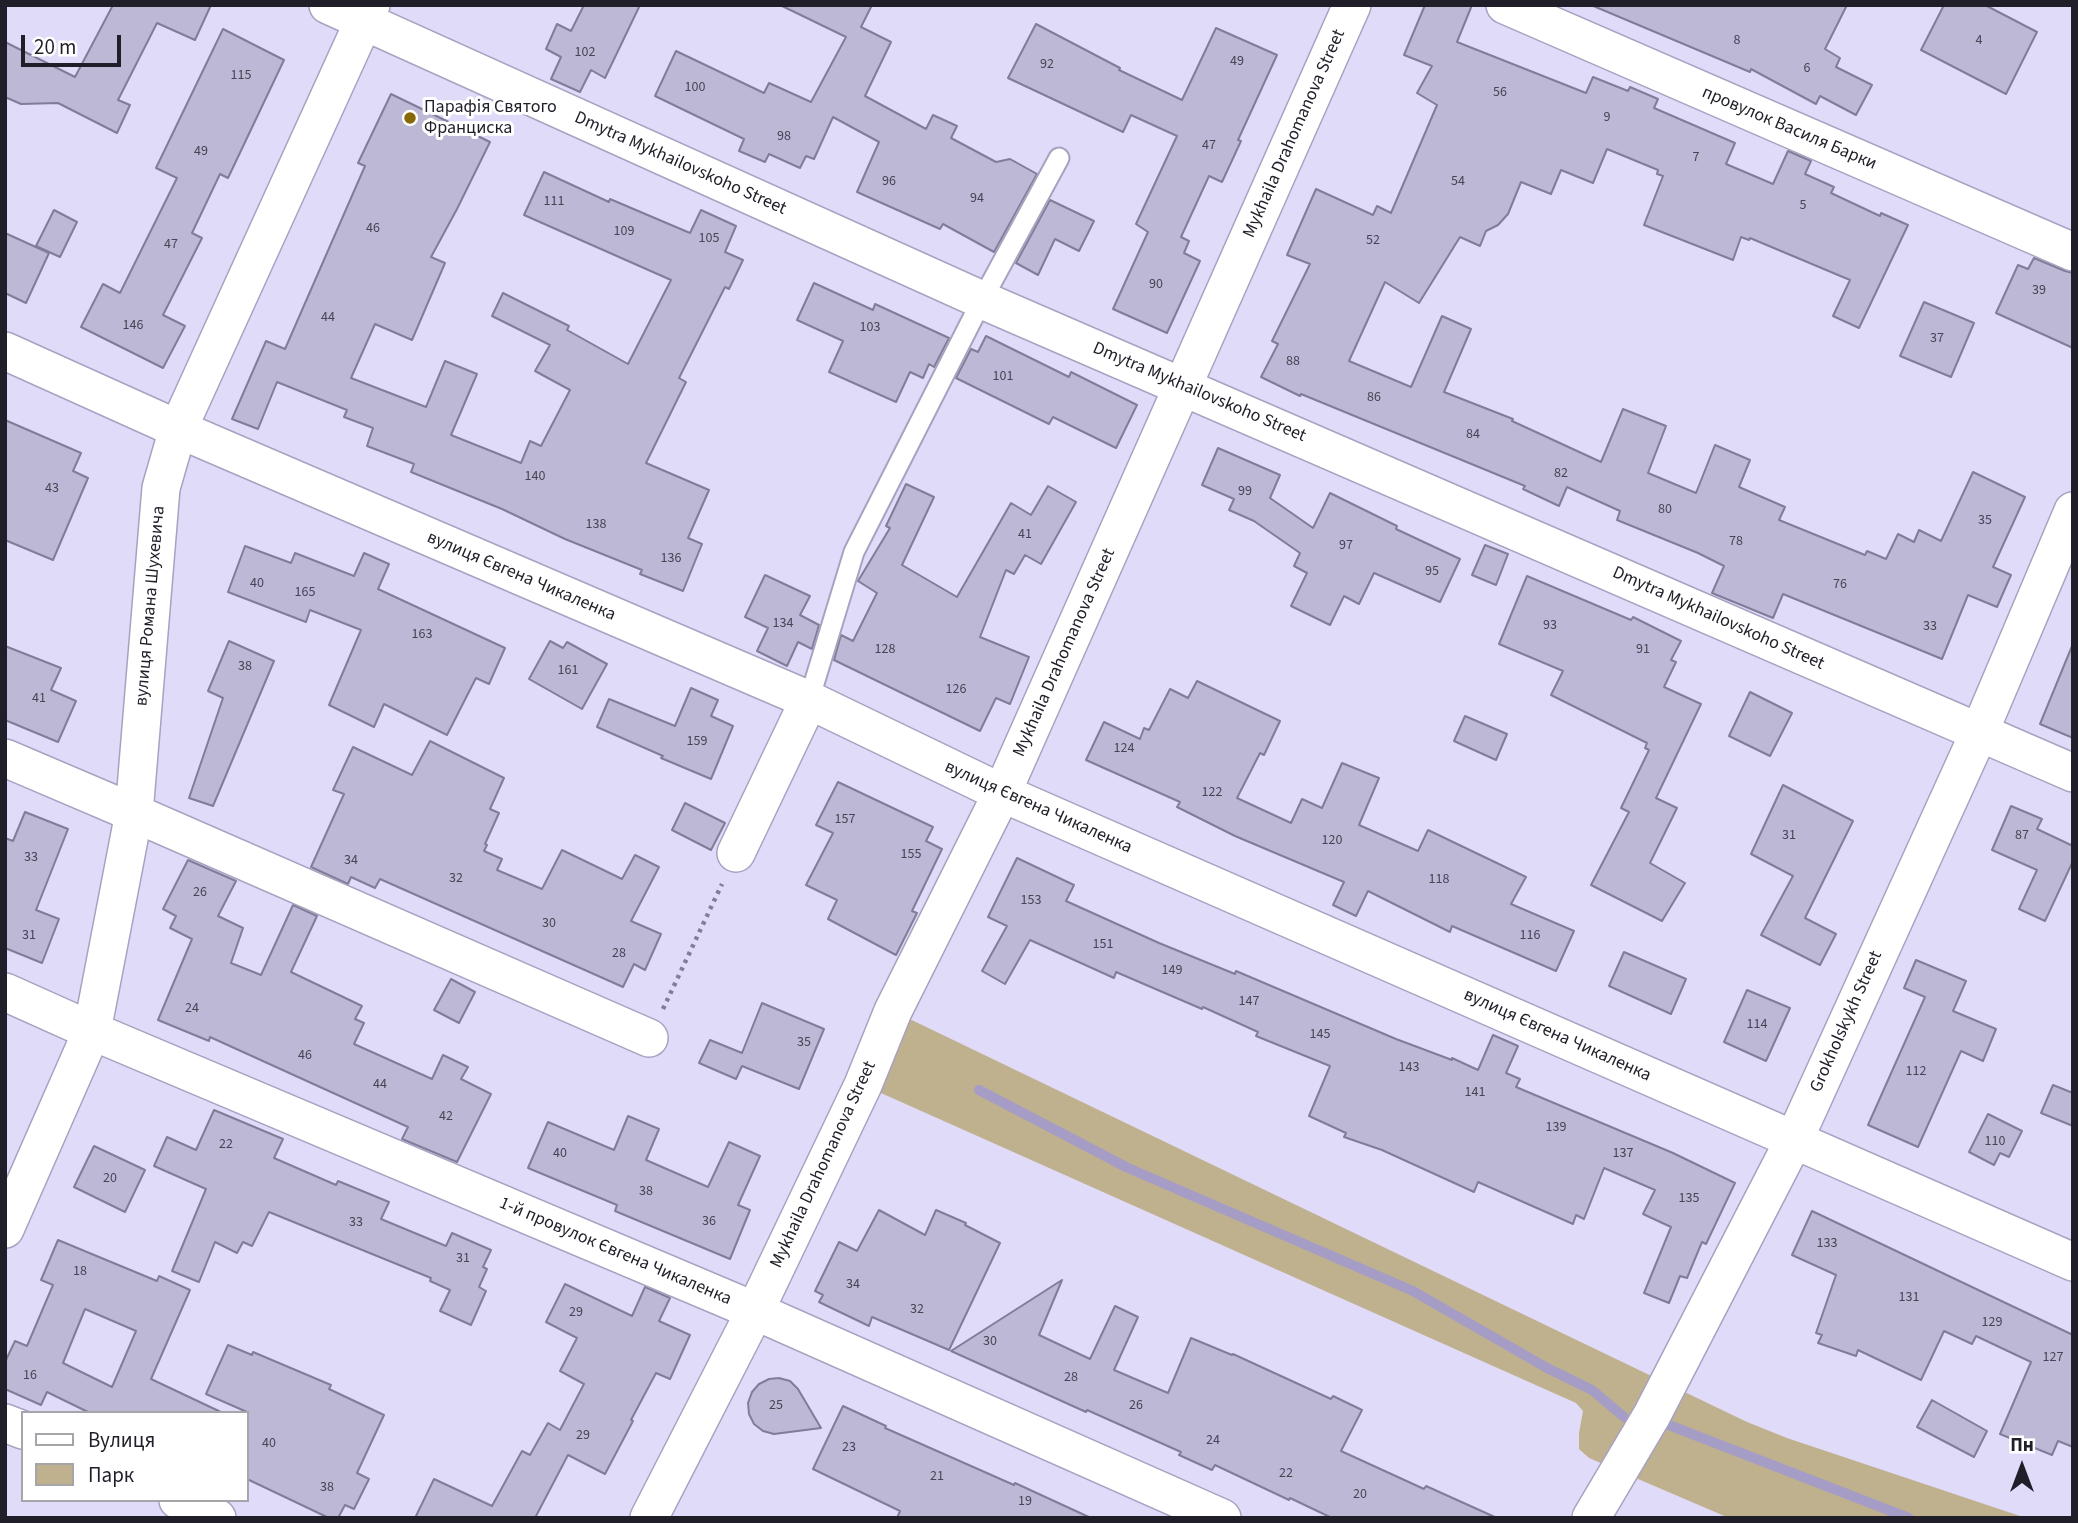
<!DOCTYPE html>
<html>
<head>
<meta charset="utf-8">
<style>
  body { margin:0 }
  #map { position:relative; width:2078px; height:1523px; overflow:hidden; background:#e1dbfa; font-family:"Source Sans 3",sans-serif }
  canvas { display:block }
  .frame { position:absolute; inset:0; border:7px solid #201e29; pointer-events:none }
  .legend { position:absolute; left:21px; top:1411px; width:228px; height:91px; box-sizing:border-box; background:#fff; border:2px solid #a6a5a9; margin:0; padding:9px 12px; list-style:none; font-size:21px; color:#201e29 }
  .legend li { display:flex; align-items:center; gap:14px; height:35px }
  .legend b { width:35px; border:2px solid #a6a5a9 }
  .north { position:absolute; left:1987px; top:1432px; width:70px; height:70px; -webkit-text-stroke:5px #fff; paint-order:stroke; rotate:0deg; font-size:19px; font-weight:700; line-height:28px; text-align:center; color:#201e29 }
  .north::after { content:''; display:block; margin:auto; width:24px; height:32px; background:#201e29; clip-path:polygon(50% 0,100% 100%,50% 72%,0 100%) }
  .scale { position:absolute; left:21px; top:35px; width:100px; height:32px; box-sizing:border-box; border:4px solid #201e29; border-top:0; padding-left:9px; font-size:21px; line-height:24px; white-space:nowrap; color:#201e29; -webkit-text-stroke:5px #fff; paint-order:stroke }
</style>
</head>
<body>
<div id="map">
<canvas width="2078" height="1523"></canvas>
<div class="frame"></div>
<ul class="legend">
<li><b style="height:9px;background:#fff"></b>Вулиця</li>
<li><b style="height:19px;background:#bfb18e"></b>Парк</li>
</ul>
<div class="north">Пн</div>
<div class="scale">20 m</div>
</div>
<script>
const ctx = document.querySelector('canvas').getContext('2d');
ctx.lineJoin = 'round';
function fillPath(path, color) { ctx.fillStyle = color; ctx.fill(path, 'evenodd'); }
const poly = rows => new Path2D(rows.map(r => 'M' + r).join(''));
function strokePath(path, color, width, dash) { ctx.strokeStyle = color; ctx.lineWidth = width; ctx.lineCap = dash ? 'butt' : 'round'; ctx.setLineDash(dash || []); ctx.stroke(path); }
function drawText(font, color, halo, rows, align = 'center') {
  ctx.font = font + ' "Source Sans 3",sans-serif'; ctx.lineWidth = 6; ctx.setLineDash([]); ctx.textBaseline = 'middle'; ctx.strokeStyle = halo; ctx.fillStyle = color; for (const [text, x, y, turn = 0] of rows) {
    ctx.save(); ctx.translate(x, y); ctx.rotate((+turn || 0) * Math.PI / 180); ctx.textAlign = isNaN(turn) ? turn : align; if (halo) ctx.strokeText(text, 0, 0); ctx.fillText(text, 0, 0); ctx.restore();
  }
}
const green = poly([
  [893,1011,1747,1422,1787,1438,2026,1518,1729,1518,1589,1458,1579,1449,1579,1433,1583,1411,1576,1403,863,1085]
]);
const stream = poly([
  [979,1090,1128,1168,1413,1291,1547,1368,1592,1390,1624,1417],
  [1661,1422,1909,1518]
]);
const building = poly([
  [113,5,211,5,195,40,157,23,118,100,130,105,117,133,58,103,21,104,5,97,5,42,75,77,113,5],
  [584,5,640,5,605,78,591,70,580,92,551,79,561,57,546,49,557,24,571,31,584,5],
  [780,5,872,5,861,27,891,42,865,96,926,129,933,115,957,126,951,138,996,162,1010,159,1037,174,994,252,943,224,940,229,857,192,879,142,833,117,814,159,806,156,800,168,769,154,765,162,739,151,744,139,655,96,676,51,764,93,769,83,811,102,846,37,780,5],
  [1425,5,1472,5,1457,42,1586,93,1593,77,1628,91,1630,87,1658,99,1654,108,1735,143,1726,164,1773,184,1788,151,1811,161,1805,174,1834,187,1831,193,1880,216,1881,213,1908,225,1859,328,1833,316,1850,280,1750,238,1749,240,1741,237,1733,260,1644,225,1663,176,1657,174,1658,170,1607,149,1593,183,1561,170,1551,194,1521,182,1508,214,1498,225,1486,231,1480,246,1460,237,1419,303,1385,282,1349,361,1411,387,1442,316,1471,329,1444,392,1513,419,1512,421,1601,462,1623,409,1666,426,1648,473,1696,493,1715,445,1750,460,1739,487,1785,507,1779,520,1865,555,1867,551,1886,559,1898,534,1914,542,1919,530,1941,541,1973,472,2025,497,1993,567,2011,575,1997,607,1968,595,1942,659,1783,594,1773,618,1712,593,1724,566,1698,553,1617,520,1620,511,1567,487,1559,506,1523,489,1525,486,1301,394,1300,396,1261,377,1278,344,1272,341,1310,264,1287,255,1316,189,1373,215,1377,206,1391,213,1437,105,1417,93,1432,66,1404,55,1425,5],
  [1591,5,1847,5,1825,49,1840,58,1836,67,1872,85,1856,115,1820,96,1816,104,1751,69,1750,72,1591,5],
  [1944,5,1985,5,2037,32,2006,94,1921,50,1944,5],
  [1036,24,1120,68,1119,70,1182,100,1216,28,1277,55,1238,140,1241,141,1222,182,1209,176,1181,237,1189,241,1184,253,1200,261,1167,333,1113,309,1148,232,1136,224,1177,136,1131,115,1123,132,1008,78,1036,24],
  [223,29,284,60,228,178,220,174,192,233,202,238,163,315,185,326,163,368,81,327,103,284,120,293,177,178,156,168,223,29],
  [391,94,490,142,457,209,431,257,445,263,412,340,375,324,351,378,426,407,445,361,477,374,451,435,521,463,530,441,541,446,570,390,535,371,550,345,492,316,503,293,569,326,567,330,628,364,671,280,524,215,544,172,609,202,610,199,690,233,701,210,736,226,725,252,743,260,729,289,725,287,679,378,686,382,646,463,709,490,688,538,702,544,683,591,640,574,642,570,565,539,502,509,411,472,414,464,367,446,373,428,344,417,347,410,277,382,258,429,232,419,266,341,285,349,365,166,358,163,391,94],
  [1050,200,1094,221,1079,251,1055,239,1038,275,1016,263,1050,200],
  [54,210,77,222,60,257,36,246,54,210],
  [5,233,49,253,26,303,5,293,5,233],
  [2034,258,2065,271,2073,273,2073,348,1996,313,2018,265,2028,269,2034,258],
  [814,283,873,310,875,304,949,338,934,367,929,364,923,378,910,372,896,402,829,372,843,341,797,320,814,283],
  [1924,302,1974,323,1951,377,1900,356,1924,302],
  [986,336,1069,377,1071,372,1137,405,1116,448,1053,417,1049,424,956,378,971,349,978,352,986,336],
  [5,420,81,453,73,471,88,478,53,560,5,540,5,420],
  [1218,448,1280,475,1270,498,1313,528,1330,493,1397,526,1396,529,1460,559,1440,602,1374,573,1359,604,1344,596,1330,625,1291,606,1307,573,1294,566,1300,553,1254,521,1229,510,1234,499,1202,485,1218,448],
  [906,484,934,497,902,565,957,597,1011,503,1031,515,1048,486,1076,502,1041,564,1025,555,1014,574,1006,570,980,637,1029,657,1010,704,996,698,980,731,834,660,841,635,853,641,877,593,858,581,890,528,886,526,906,484],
  [1485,545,1508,554,1496,585,1472,575,1485,545],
  [245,546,291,563,295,553,354,576,364,553,389,564,378,589,505,648,489,684,476,678,447,735,384,704,374,727,329,705,361,630,310,610,306,622,228,592,245,546],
  [765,575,810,596,800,615,819,625,812,649,798,642,787,666,757,651,768,628,745,617,765,575],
  [1527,576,1631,620,1633,617,1681,641,1671,660,1676,662,1664,687,1701,704,1656,798,1677,808,1650,863,1685,883,1662,921,1591,885,1629,812,1621,808,1649,750,1645,748,1647,743,1551,695,1563,671,1499,644,1527,576],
  [229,641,274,661,213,806,189,798,223,698,208,691,229,641],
  [550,641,563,648,567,642,607,664,582,709,529,679,550,641],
  [5,646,61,668,51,690,76,701,58,742,5,720,5,646],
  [2072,646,2073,646,2073,738,2040,724,2072,646],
  [1197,681,1280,721,1264,755,1260,753,1237,798,1291,823,1302,799,1322,808,1342,763,1379,778,1359,825,1418,851,1428,830,1526,877,1511,904,1574,931,1556,971,1452,926,1450,932,1368,891,1356,916,1333,905,1344,882,1235,836,1177,807,1180,802,1086,760,1104,722,1140,739,1144,728,1149,730,1170,689,1188,698,1197,681],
  [691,688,718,700,711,716,733,726,711,779,661,758,663,756,597,727,609,699,675,726,691,688],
  [1750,692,1792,713,1770,756,1729,736,1750,692],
  [1465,716,1507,734,1496,760,1454,741,1465,716],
  [430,741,504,778,490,809,499,813,485,844,487,845,484,851,502,859,497,870,542,889,562,850,622,879,635,855,659,867,631,921,661,934,645,970,634,964,623,987,380,879,375,888,351,877,348,884,311,867,344,794,333,790,353,747,412,775,430,741],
  [838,782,933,827,926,841,942,849,912,911,917,913,896,955,828,919,837,900,806,885,833,833,816,825,838,782],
  [1783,785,1853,821,1805,918,1836,934,1820,965,1761,935,1793,876,1751,854,1783,785],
  [685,803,725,823,711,850,672,830,685,803],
  [2011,806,2042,819,2037,829,2073,846,2073,861,2045,921,2019,909,2037,870,1992,850,2011,806],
  [25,812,68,829,36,910,59,919,42,963,5,948,5,838,13,841,25,812],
  [1017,858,1074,885,1066,901,1159,943,1235,974,1236,971,1396,1039,1452,1060,1452,1058,1478,1070,1493,1035,1518,1046,1506,1073,1520,1079,1516,1087,1673,1153,1735,1183,1706,1244,1702,1242,1687,1278,1680,1276,1669,1303,1644,1293,1671,1227,1643,1214,1655,1190,1604,1168,1584,1219,1576,1215,1573,1224,1478,1182,1474,1192,1382,1150,1344,1137,1346,1133,1309,1116,1330,1066,1256,1036,1258,1032,1203,1007,1202,1009,1116,972,1114,978,1030,940,1005,984,982,971,1007,926,988,917,1017,858],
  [188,860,236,881,218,916,243,928,231,963,261,975,293,905,317,916,291,972,362,1006,355,1019,364,1023,354,1044,432,1079,443,1055,468,1067,461,1079,491,1094,457,1162,402,1139,408,1127,210,1037,209,1041,158,1020,192,939,170,928,176,916,163,909,188,860],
  [1624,952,1686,979,1671,1014,1609,986,1624,952],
  [1916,960,1966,981,1953,1011,1996,1029,1983,1061,1961,1051,1918,1147,1868,1125,1925,997,1904,988,1916,960],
  [451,979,475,992,459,1023,434,1010,451,979],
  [1747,990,1790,1008,1766,1061,1724,1042,1747,990],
  [762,1003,824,1029,799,1089,742,1066,736,1079,699,1063,710,1040,742,1053,762,1003],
  [2053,1085,2073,1093,2073,1126,2041,1113,2053,1085],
  [214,1110,283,1139,274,1158,336,1185,338,1181,389,1202,381,1219,446,1246,452,1233,491,1250,483,1267,487,1269,479,1287,486,1291,471,1325,440,1311,450,1290,430,1281,431,1278,269,1212,252,1246,243,1242,237,1253,215,1242,199,1282,172,1271,206,1189,154,1166,167,1137,196,1150,214,1110],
  [1988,1114,2022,1131,2009,1157,2000,1153,1994,1165,1969,1152,1988,1114],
  [628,1116,659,1129,646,1160,708,1187,729,1142,760,1156,738,1205,750,1210,730,1259,615,1211,617,1205,528,1168,548,1122,614,1150,628,1116],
  [94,1146,145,1170,125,1212,74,1187,94,1146],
  [879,1210,925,1235,936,1210,966,1223,965,1225,1000,1243,949,1350,872,1317,869,1326,819,1302,823,1295,815,1291,839,1242,857,1251,879,1210],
  [1812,1211,2073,1335,2073,1447,2058,1441,2052,1455,2000,1434,2031,1362,1976,1336,1972,1344,1944,1331,1921,1380,1858,1350,1856,1356,1818,1343,1822,1335,1816,1333,1836,1275,1792,1255,1812,1211],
  [58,1240,157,1281,159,1276,190,1290,151,1379,223,1413,90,1413,47,1392,41,1405,5,1389,5,1362,15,1341,27,1346,53,1285,41,1280,58,1240],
  [85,1309,136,1331,112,1387,63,1363,85,1309],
  [1062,1280,1039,1335,1090,1359,1115,1306,1138,1317,1114,1370,1168,1393,1191,1338,1232,1355,1233,1354,1331,1399,1333,1396,1362,1410,1341,1451,1424,1489,1426,1486,1497,1518,1332,1518,1290,1498,1289,1500,1215,1465,1212,1470,1179,1455,1181,1452,1087,1410,1086,1412,951,1351,1062,1280],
  [565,1284,632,1316,645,1287,670,1298,659,1321,690,1335,670,1379,656,1373,631,1420,633,1421,605,1474,568,1455,535,1518,415,1518,434,1479,492,1506,522,1451,530,1455,548,1423,560,1430,584,1384,560,1371,577,1338,546,1322,565,1284],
  [228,1345,252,1355,253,1352,331,1385,329,1389,384,1415,357,1473,369,1479,354,1509,345,1505,338,1518,329,1518,247,1479,247,1412,206,1394,228,1345],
  [779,1378,790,1381,798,1389,821,1428,774,1434,763,1431,754,1424,749,1414,748,1403,752,1392,759,1384,769,1379,779,1378],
  [1932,1400,1987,1431,1974,1457,1917,1427,1932,1400],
  [843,1406,886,1426,885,1428,1014,1485,1015,1483,1091,1518,897,1518,900,1511,813,1469,843,1406]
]);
const path = poly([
  [663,1009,722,884]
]);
const lane = poly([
  [809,700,854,552,982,300,1059,158]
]);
const street = poly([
  [328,5,982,300,2073,773],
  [1505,5,2073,252],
  [5,351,178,429,809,700,1002,793,2073,1262],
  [5,758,134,813,649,1038],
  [736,853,809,700],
  [5,992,92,1031,755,1311,1222,1518],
  [5,1229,92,1031,134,813,161,488,178,429,371,5],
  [5,1423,23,1430],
  [178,1500,217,1518],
  [649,1518,755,1311,863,1085,893,1011,1002,793,1352,5],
  [1591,1518,1652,1415,1794,1140,1979,733,2073,511]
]);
const markers = [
  [410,118,7,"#876a07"]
];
const numberNames = [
  ["8",1737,41],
  ["4",1979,41],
  ["102",585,53],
  ["49",1237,62],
  ["92",1047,65],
  ["6",1807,69],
  ["115",241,76],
  ["100",695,88],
  ["56",1500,93],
  ["9",1607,118],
  ["98",784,137],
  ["47",1209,146],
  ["49",201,152],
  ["7",1696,158],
  ["96",889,182],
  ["54",1458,182],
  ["94",977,199],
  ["111",554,202],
  ["5",1803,206],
  ["46",373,229],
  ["109",624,232],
  ["105",709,239],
  ["52",1373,241],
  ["47",171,245],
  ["90",1156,285],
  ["39",2039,291],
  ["44",328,318],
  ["146",133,326],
  ["103",870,328],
  ["37",1937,339],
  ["88",1293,362],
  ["101",1003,377],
  ["86",1374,398],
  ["84",1473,435],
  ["82",1561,474],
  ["140",535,477],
  ["43",52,489],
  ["99",1245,492],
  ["80",1665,510],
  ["35",1985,521],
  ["138",596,525],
  ["41",1025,535],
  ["78",1736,542],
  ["97",1346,546],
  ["136",671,559],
  ["95",1432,572],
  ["40",257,584],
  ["76",1840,585],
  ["165",305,593],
  ["134",783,624],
  ["93",1550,626],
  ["33",1930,627],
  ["163",422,635],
  ["128",885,650],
  ["91",1643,650],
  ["38",245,667],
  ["161",568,671],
  ["126",956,690],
  ["41",39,699],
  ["159",697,742],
  ["124",1124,749],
  ["122",1212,793],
  ["157",845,820],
  ["31",1789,836],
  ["87",2022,836],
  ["120",1332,841],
  ["155",911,855],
  ["33",31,858],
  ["34",351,861],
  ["32",456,879],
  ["118",1439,880],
  ["26",200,893],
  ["153",1031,901],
  ["30",549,924],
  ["31",29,936],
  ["116",1530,936],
  ["151",1103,945],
  ["28",619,954],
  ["149",1172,971],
  ["147",1249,1002],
  ["24",192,1009],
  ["114",1757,1025],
  ["145",1320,1035],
  ["35",804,1043],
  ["46",305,1056],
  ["143",1409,1068],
  ["112",1916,1072],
  ["44",380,1085],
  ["141",1475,1093],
  ["42",446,1117],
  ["139",1556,1128],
  ["110",1995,1142],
  ["22",226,1145],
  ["40",560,1154],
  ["137",1623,1154],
  ["20",110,1179],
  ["38",646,1192],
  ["135",1689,1199],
  ["36",709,1222],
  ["33",356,1223],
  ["133",1827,1244],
  ["31",463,1259],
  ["18",80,1272],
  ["34",853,1285],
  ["131",1909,1298],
  ["32",917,1310],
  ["29",576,1313],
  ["129",1992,1323],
  ["30",990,1342],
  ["127",2053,1358],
  ["16",30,1376],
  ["28",1071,1378],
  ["25",776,1406],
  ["26",1136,1406],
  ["29",583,1436],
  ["24",1213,1441],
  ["40",269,1444],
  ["23",849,1448],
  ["22",1286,1474],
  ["21",937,1477],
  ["38",327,1488],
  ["20",1360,1495],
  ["19",1025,1502]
];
const poiNames = [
  ["Парафія Святого",424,108],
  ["Франциска",424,129]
];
const streetNames = [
  ["провулок Василя Барки",1789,129,23],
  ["Mykhaila Drahomanova Street",1295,134,-66],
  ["Dmytra Mykhailovskoho Street",680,164,24],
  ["Dmytra Mykhailovskoho Street",1199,393,23],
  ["вулиця Євгена Чикаленка",521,577,23],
  ["вулиця Романа Шухевича",151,606,-85],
  ["Dmytra Mykhailovskoho Street",1718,619,24],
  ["Mykhaila Drahomanova Street",1065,653,-66],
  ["вулиця Євгена Чикаленка",1038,808,24],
  ["Grokholskykh Street",1847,1022,-66],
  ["вулиця Євгена Чикаленка",1557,1036,24],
  ["Mykhaila Drahomanova Street",824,1165,-65],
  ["1-й провулок Євгена Чикаленка",615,1252,23]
];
fillPath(green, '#bfb18e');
strokePath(stream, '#a59dc6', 10);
fillPath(building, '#bdb8d6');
strokePath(building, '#817c98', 2);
strokePath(lane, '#a8a2c0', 23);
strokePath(street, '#a8a2c0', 40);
strokePath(path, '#817d92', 4.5, [3.5, 5]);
strokePath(lane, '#fff', 19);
strokePath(street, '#fff', 37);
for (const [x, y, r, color] of markers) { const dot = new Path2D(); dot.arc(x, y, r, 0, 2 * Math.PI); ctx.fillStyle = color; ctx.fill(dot); strokePath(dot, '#fff', 2.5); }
drawText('14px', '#474454', null, numberNames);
drawText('18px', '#201e29', '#fff', poiNames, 'left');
drawText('18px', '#201e29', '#fff', streetNames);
</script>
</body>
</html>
